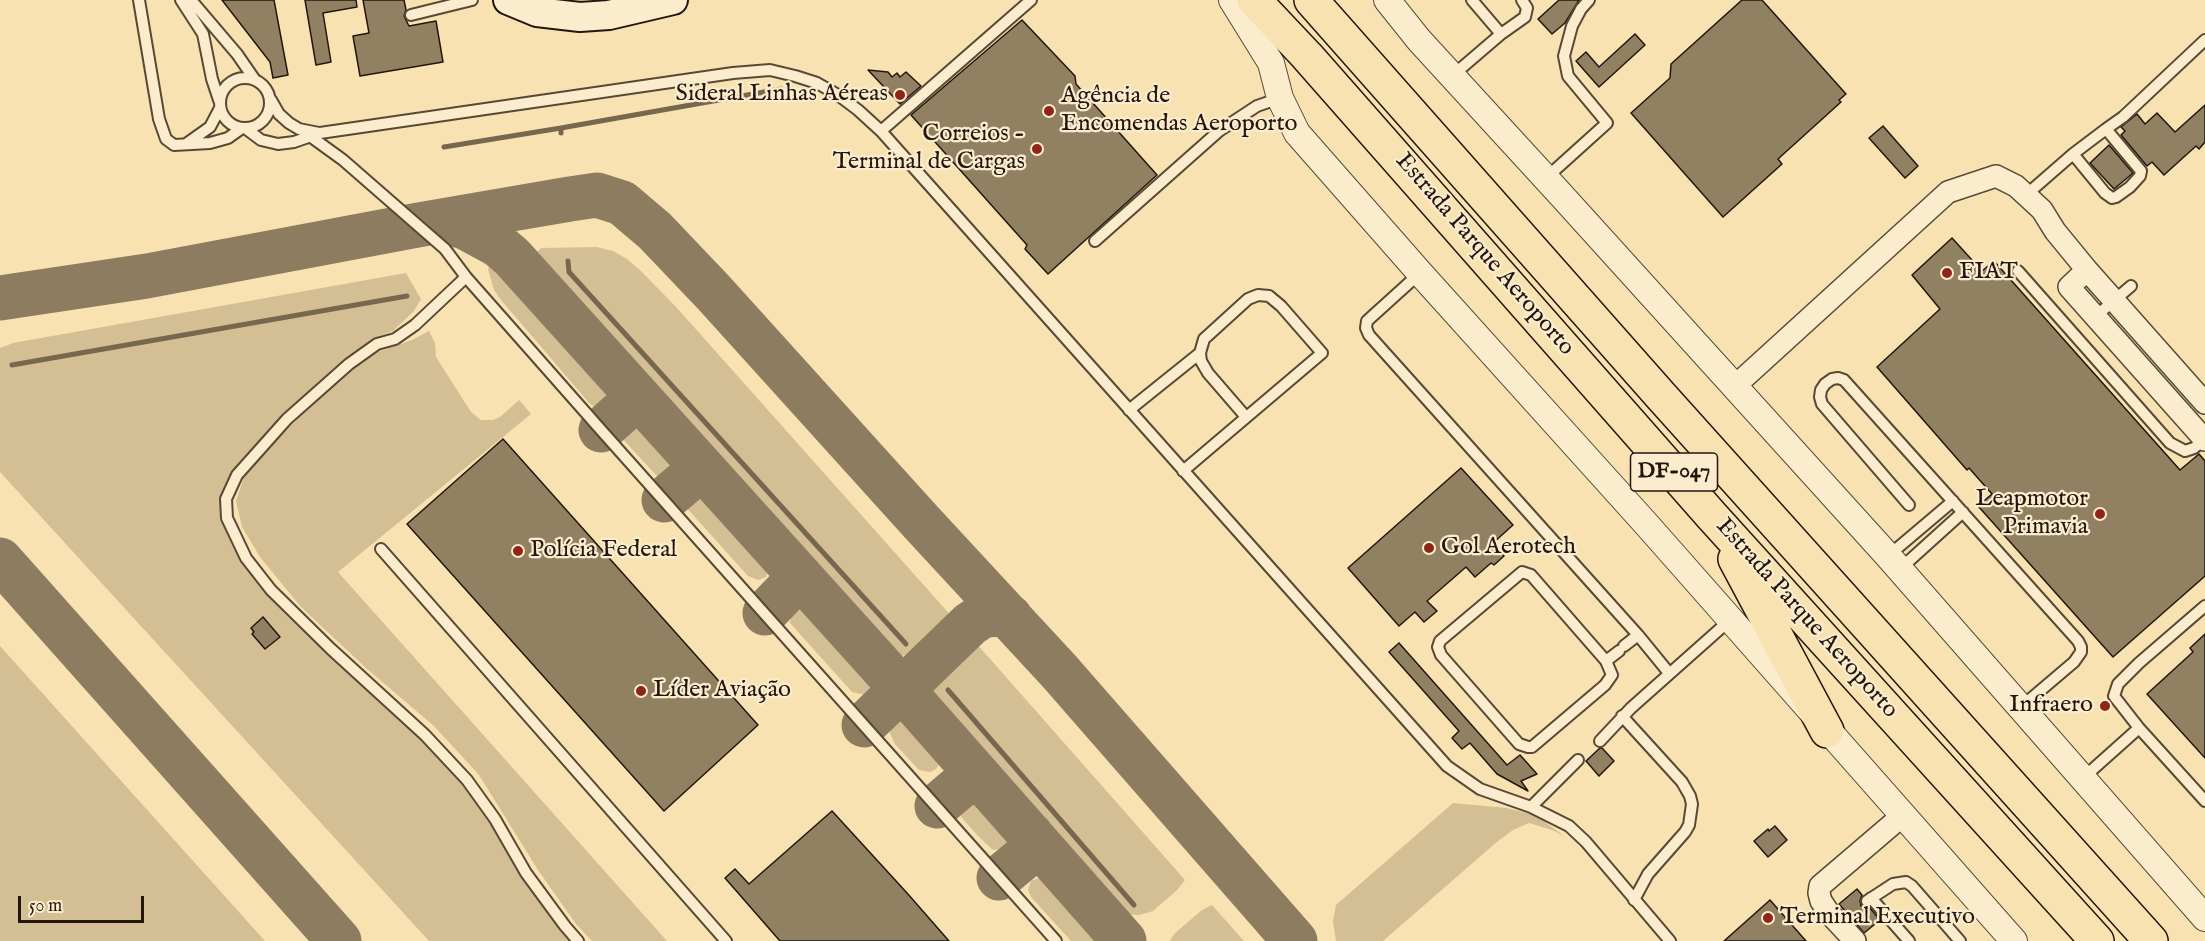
<!DOCTYPE html>
<html>
<head>
<meta charset="utf-8">
<style>
  body { margin:0 }
  #map { position:relative; width:2205px; height:941px; overflow:hidden; background:#f8e2b1; font-family:"IM FELL English",serif }
  canvas { display:block }
  .scale { position:absolute; left:18px; top:896px; width:126px; height:27px; box-sizing:border-box; border:3px solid #23160e; border-top:0; padding-left:8px; font-size:18px; line-height:21px; white-space:nowrap; color:#23160e; -webkit-text-stroke:4px #faeccc; paint-order:stroke }
</style>
</head>
<body>
<div id="map">
<canvas width="2205" height="941"></canvas>
<div class="scale">50 m</div>
</div>
<script>
const ctx = document.querySelector('canvas').getContext('2d');
ctx.lineJoin = 'round';
function fillPath(path, color) { ctx.fillStyle = color; ctx.fill(path, 'evenodd'); }
const poly = rows => new Path2D(rows.map(r => 'M' + r).join(''));
function strokePath(path, color, width, dash) { ctx.strokeStyle = color; ctx.lineWidth = width; ctx.lineCap = dash ? 'butt' : 'round'; ctx.setLineDash(dash || []); ctx.stroke(path); }
function drawText(font, color, halo, rows, align = 'center') {
  ctx.font = font + ' "IM FELL English",serif'; ctx.lineWidth = 4.5; ctx.setLineDash([]); ctx.textBaseline = 'middle'; ctx.strokeStyle = halo; ctx.fillStyle = color; for (const [text, x, y, turn = 0] of rows) {
    ctx.save(); ctx.translate(x, y); ctx.rotate((+turn || 0) * Math.PI / 180); ctx.textAlign = isNaN(turn) ? turn : align; if (halo) ctx.strokeText(text, 0, 0); ctx.fillText(text, 0, 0); ctx.restore();
  }
}
const green = poly([
  [597,247,613,251,627,259,641,271,677,308,954,619,932,639,914,652,902,656,890,650,539,259,537,252,541,248],
  [498,258,613,383,615,392,612,401,602,408,595,407,590,404,501,300,494,290,488,269,492,262],
  [406,273,421,299,414,311,393,331,379,336,326,376,280,421,236,470,225,514,245,558,459,771,575,941,429,941,0,472,0,348,13,343],
  [429,331,435,343,436,357,471,412,481,420,493,420,500,417,519,400,531,414,338,572,667,941,592,941,576,924,538,870,479,775,434,726,366,668,301,607,260,557,242,527,236,501,244,477,273,444,324,392,367,356,412,340],
  [636,422,646,424,670,452,673,464,671,473,664,478,657,476,618,434,625,423],
  [695,489,705,491,713,498,767,558,769,568,766,577,758,580,748,576,684,505,683,499],
  [803,607,810,608,878,684,880,689,878,693,870,696,852,692,790,623,791,614,796,609],
  [976,643,1185,880,1177,890,1153,911,1139,915,1126,914,1116,910,932,703,929,690,930,680,937,671,961,651],
  [0,646,265,941,0,941],
  [898,707,940,754,940,763,936,769,930,772,919,770,895,744,890,733,889,725,892,714],
  [980,799,1007,828,1010,839,1006,845,1000,849,993,850,979,837,961,817,964,805,966,801],
  [1453,803,1507,808,1530,814,1542,820,1564,836,1552,830,1529,823,1513,830,1498,841,1383,941,1336,941,1333,921,1336,905],
  [1041,877,1050,878,1106,941,1071,941,1031,897,1028,890,1031,881],
  [1212,905,1244,941,1170,941,1174,934,1202,910]
]);
const stream = poly([
  [561,133,561,128,781,89],
  [444,147,561,128],
  [568,261,569,272,906,644],
  [12,365,407,296],
  [948,690,1134,905]
]);
const taxiway = poly([
  [441,223,463,226,498,245,512,257,900,687,1124,941],
  [0,298,147,276,418,225,570,199,597,195,622,203,655,231,714,293,922,523,1059,671,1295,941],
  [601,430,627,407,631,397,629,387],
  [664,500,691,477,694,465,693,459],
  [0,560,339,941],
  [765,613,792,585,794,571],
  [911,681,970,624,982,616,996,614,1010,617],
  [864,725,888,702,897,697,908,698],
  [937,806,964,783,982,782],
  [999,878,1028,854,1031,848,1031,835]
]);
const building = poly([
  [222,0,274,0,288,75,273,78,270,62,222,0],
  [305,0,356,0,357,7,323,13,331,62,316,65,305,0],
  [363,0,404,0,406,10,404,16,409,26,436,21,443,62,360,76,353,36,369,33,363,0],
  [1559,0,1579,0,1565,23,1552,34,1538,19,1559,0],
  [1742,0,1762,0,1846,94,1839,100,1841,102,1778,159,1782,164,1723,217,1631,113,1670,78,1671,64,1742,0],
  [1022,20,1075,76,1076,84,1157,175,1048,274,1025,249,1027,245,911,115,1022,20],
  [1635,34,1645,45,1599,87,1576,61,1586,52,1599,67,1635,34],
  [868,70,888,72,892,77,897,73,900,77,906,72,921,86,900,104,868,70],
  [2205,105,2205,142,2199,149,2196,146,2164,175,2152,162,2147,166,2121,135,2125,131,2121,127,2137,114,2145,124,2157,113,2175,132,2205,105],
  [1883,126,1918,166,1905,178,1869,138,1883,126],
  [2109,145,2133,173,2114,189,2090,163,2109,145],
  [1952,238,1982,271,1994,261,2180,470,2199,454,2205,461,2205,576,2113,657,1978,506,1992,494,1969,468,1967,470,1877,367,1940,309,1912,275,1952,238],
  [503,439,758,725,664,811,407,524,503,439],
  [1461,468,1513,525,1493,543,1504,556,1494,565,1491,563,1475,577,1466,567,1427,601,1437,611,1424,622,1415,612,1399,626,1348,568,1461,468],
  [263,617,280,637,265,649,252,634,254,632,251,628,263,617],
  [2205,634,2205,758,2147,694,2193,652,2190,648,2205,634],
  [1399,643,1507,765,1520,755,1537,774,1521,781,1528,791,1497,774,1470,743,1462,749,1452,738,1459,731,1389,652,1399,643],
  [1600,748,1602,748,1614,761,1599,776,1586,761,1600,748],
  [832,811,907,893,949,941,780,941,725,878,735,869,749,884,832,811],
  [1775,826,1787,840,1768,857,1754,841,1768,829,1769,831,1775,826],
  [1857,889,1862,895,1860,901,1861,906,1870,908,1880,920,1864,933,1839,904,1857,889],
  [1770,900,1806,941,1724,941,1770,900]
]);
const service = poly([
  [139,0,159,119,166,139,174,145,210,143,228,138,242,128],
  [181,0,203,34,212,79,219,100],
  [191,0,237,54,255,80],
  [1472,0,1501,34],
  [411,15,472,0],
  [1452,76,1501,34,1525,17,1527,8,1522,0],
  '220 103a25 25 0 1 1 50 0a25 25 0 1 1-50 0Z',
  [271,100,279,114,289,123,299,129,319,133],
  [245,128,261,140,278,144,294,142,320,133,733,73,770,70,795,76,817,83,838,95,858,110,881,131,1447,766,1480,789,1531,807,1569,826,1586,842,1670,941],
  [2106,129,2141,171,2140,176,2130,187,2116,197,2112,198,2105,193,2073,154,2106,129,2123,117,2205,40],
  [881,131,1031,0],
  [310,136,343,160,445,249,466,277,601,430,1056,941],
  [186,144,210,127,220,108],
  [1546,178,1607,123,1568,76,1564,56,1572,26,1581,9,1589,0],
  [2026,195,2073,154],
  [1095,241,1219,131,1257,106,1280,98],
  [2018,271,2170,443,2185,451,2194,448,2205,439],
  [1420,273,1367,321,1366,328,1369,335,1638,635,1669,673],
  [466,277,415,325,395,339,377,344,349,364,287,419,237,475,226,499,227,518,246,558,271,590,331,649,425,735,467,780,495,819,526,873,565,926,578,941],
  [2096,316,2131,286],
  [1129,410,1200,353],
  [1183,471,1322,353,1281,306,1269,296,1258,295,1248,299,1204,339,1200,353,1201,361,1208,373,1246,417],
  [1909,505,1822,404,1820,397,1821,390,1825,384,1832,379,1838,378,1844,380,2078,641,2081,647,2081,652,2074,662,2021,707],
  [381,549,726,941],
  [1888,556,1953,501],
  [1900,569,1963,512],
  [1522,572,1531,575,1606,661,1612,675,1605,685,1532,747,1528,747,1519,744,1441,655,1438,647,1440,641,1522,572],
  [2205,606,2139,663,2118,684,2114,696,2139,728,2205,801],
  [1624,646,1638,635],
  [1606,661,1619,651],
  [1622,716,1682,782,1690,796,1692,804,1689,825,1685,832,1648,874,1634,900],
  [1600,741,1631,708,1730,620],
  [2083,778,2139,728],
  [1531,807,1578,760],
  [1871,898,1909,941],
  [1867,901,1893,884,1906,882,1912,886,1960,941]
]);
const minor = poly([
  [2087,270,2069,287,2205,440],
  [1735,386,1948,192,1996,176,2016,186,2042,210,2055,231,2087,270,2205,403],
  [1855,941,1829,913,1821,901,1819,893,1820,886,1902,816]
]);
const tertiary = poly([
  [1232,0,1271,63,1280,98,1297,133,1420,273,1648,526,2014,941],
  [1387,0,1419,40,1562,196,1888,556,2205,918]
]);
const secondary = poly([
  [508,0,537,12,580,17,609,15,673,0]
]);
const primary = poly([
  [1254,0,1307,56,1711,515,2097,941],
  [1311,0,1662,397,2151,941],
  [1735,559,1827,731]
]);
const markers = [
  [900,95,6,"#8f2418"],
  [1049,111,6,"#8f2418"],
  [1037,149,6,"#8f2418"],
  [1947,273,6,"#8f2418"],
  [2100,514,6,"#8f2418"],
  [1429,548,6,"#8f2418"],
  [518,551,6,"#8f2418"],
  [641,691,6,"#8f2418"],
  [2105,706,6,"#8f2418"],
  [1768,918,6,"#8f2418"]
];
const shields = [
  [1674,472,87]
];
const shieldNames = [
  ["DF-047",1674,472]
];
const poiNames = [
  ["Sideral Linhas Aéreas",888,95,"right"],
  ["Agência de",1061,97],
  ["Encomendas Aeroporto",1061,125],
  ["Correios -",1025,135,"right"],
  ["Terminal de Cargas",1025,163,"right"],
  ["FIAT",1959,273],
  ["Leapmotor",2088,500,"right"],
  ["Primavia",2088,528,"right"],
  ["Gol Aerotech",1441,548],
  ["Polícia Federal",530,551],
  ["Líder Aviação",653,691],
  ["Infraero",2093,706,"right"],
  ["Terminal Executivo",1780,918]
];
const streetNames = [
  ["Estrada Parque Aeroporto",1484,255,49],
  ["Estrada Parque Aeroporto",1806,619,48]
];
fillPath(green, '#d4bf95');
strokePath(stream, '#78674f', 5);
strokePath(taxiway, '#8e7c60', 45);
fillPath(building, '#928063');
strokePath(building, '#23160e', 1.5);
strokePath(service, '#584937', 14);
strokePath(minor, '#584937', 24);
strokePath(tertiary, '#584937', 28);
strokePath(secondary, '#23160e', 32);
strokePath(primary, '#23160e', 36);
strokePath(service, '#faeccc', 10);
strokePath(minor, '#faeccc', 21);
strokePath(tertiary, '#faeccc', 26);
strokePath(secondary, '#faeccc', 28);
strokePath(primary, '#f8e2b1', 33);
for (const [x, y, r, color] of markers) { const dot = new Path2D(); dot.arc(x, y, r, 0, 2 * Math.PI); ctx.fillStyle = color; ctx.fill(dot); strokePath(dot, '#faeccc', 2); }
for (const [x, y, w] of shields) { const box = new Path2D(); box.roundRect(x - w / 2, y - 19, w, 38, 4.5); ctx.fillStyle = '#faeccc'; ctx.fill(box); strokePath(box, '#23160e', 1.5); }
drawText('bold 22px', '#23160e', null, shieldNames);
drawText('24px', '#23160e', '#faeccc', poiNames, 'left');
drawText('24px', '#23160e', '#faeccc', streetNames);
</script>
</body>
</html>
